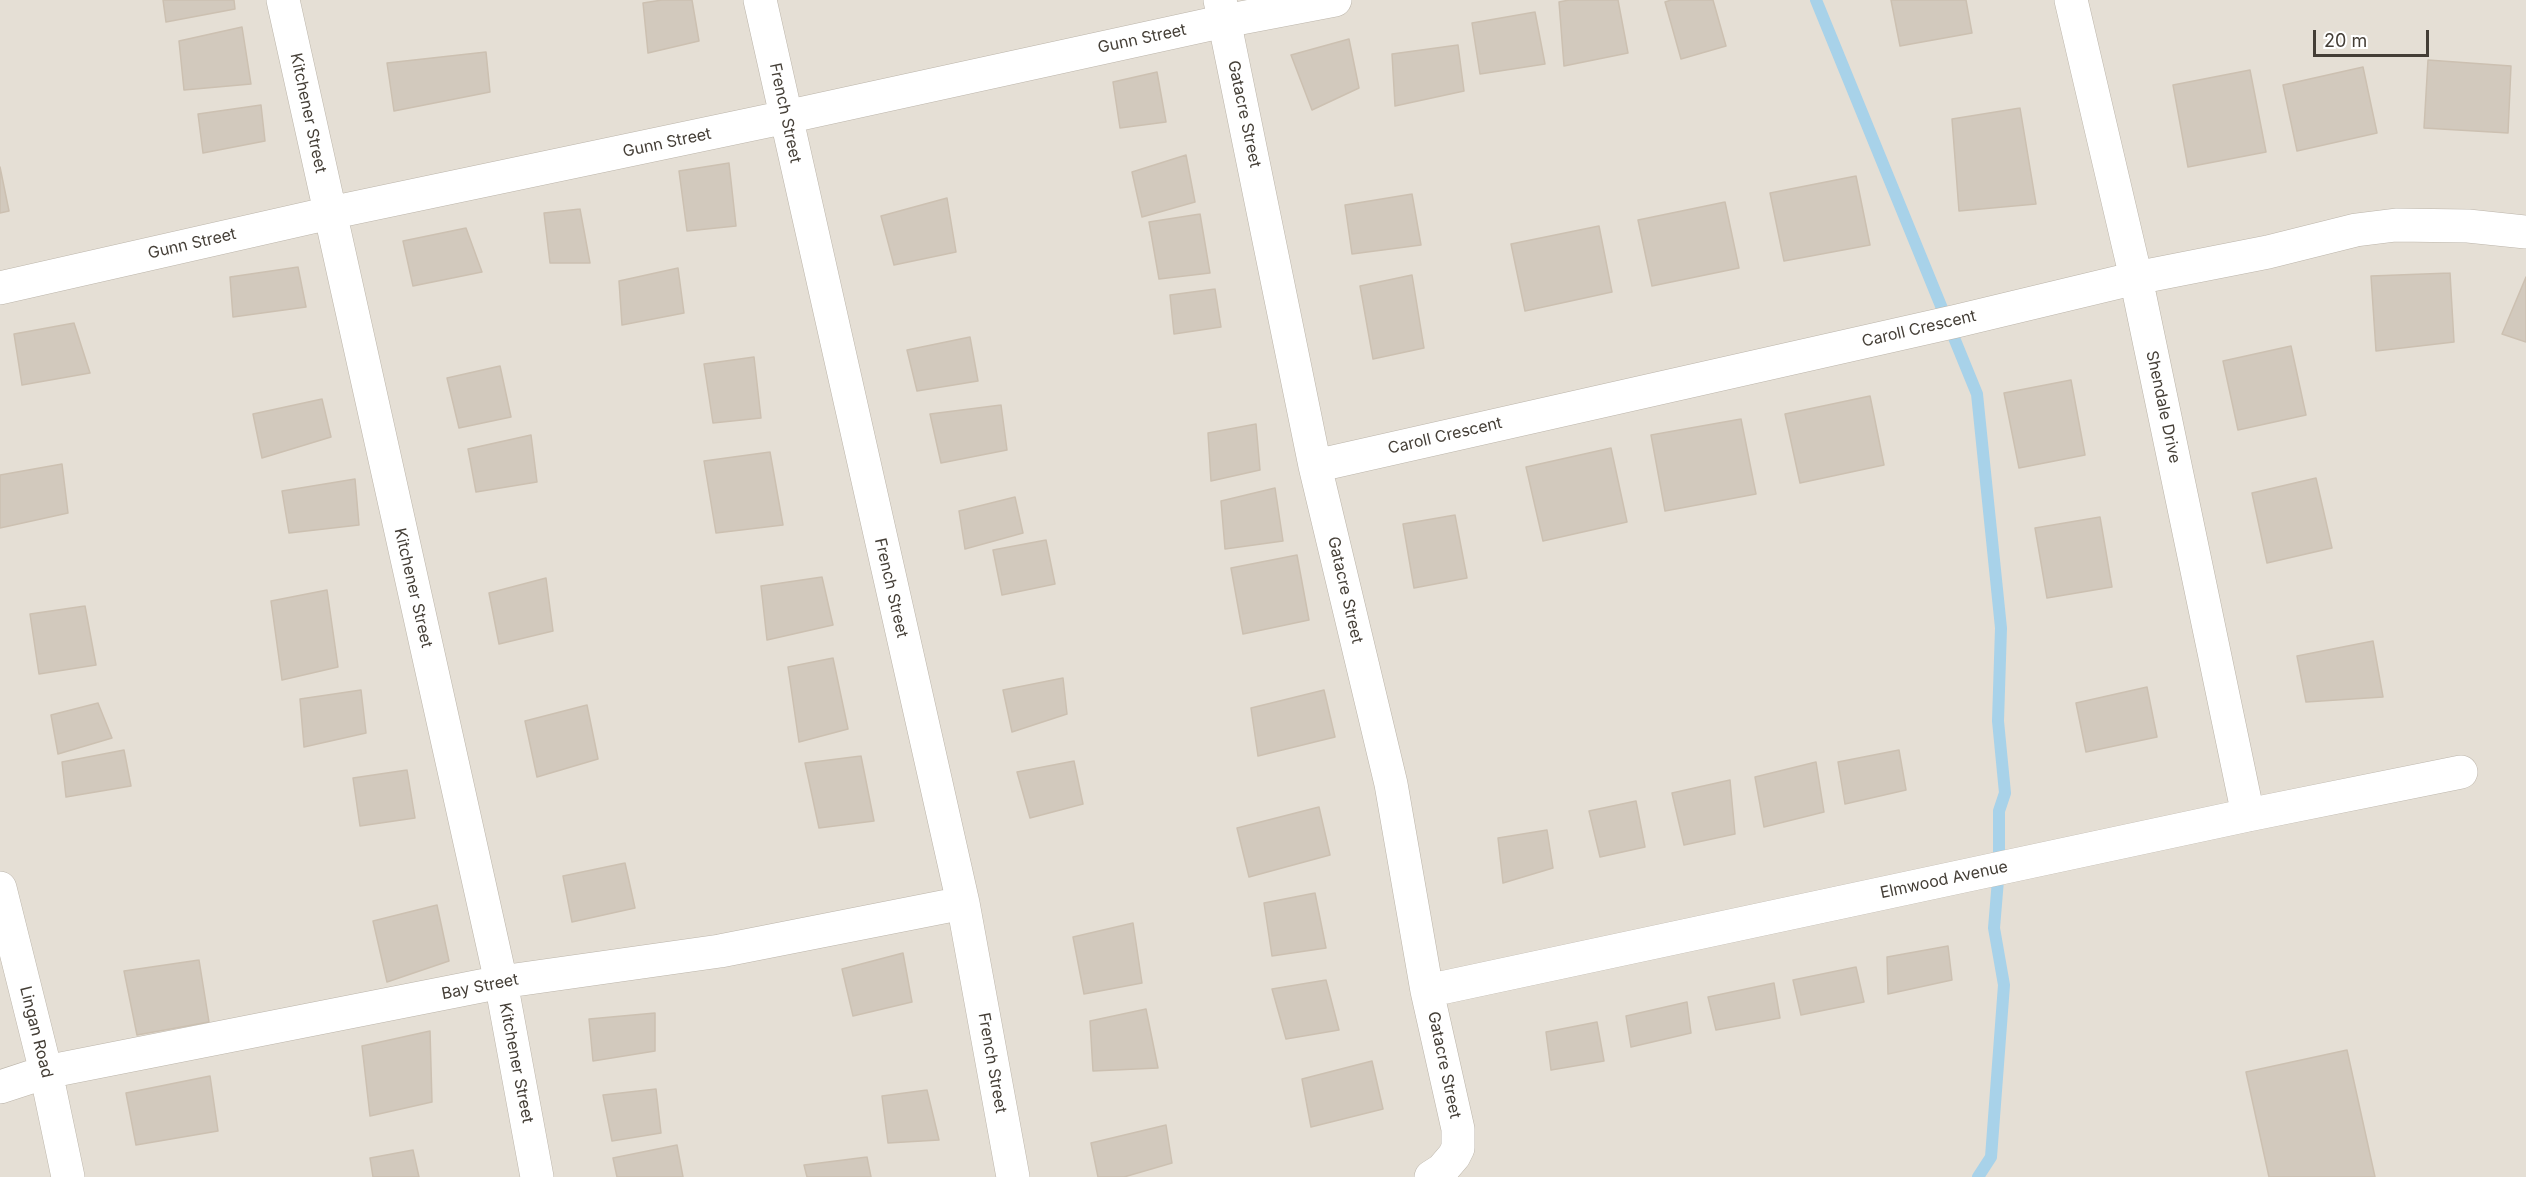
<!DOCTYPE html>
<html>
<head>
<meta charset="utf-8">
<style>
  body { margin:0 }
  #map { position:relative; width:2526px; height:1177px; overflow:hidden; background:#f2eee7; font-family:Inter,sans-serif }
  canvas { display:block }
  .scale { position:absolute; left:2313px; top:30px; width:116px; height:27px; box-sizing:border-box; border:3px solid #443e36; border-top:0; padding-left:8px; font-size:18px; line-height:21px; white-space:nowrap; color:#443e36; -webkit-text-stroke:4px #fff; paint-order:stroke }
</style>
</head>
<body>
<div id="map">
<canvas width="2526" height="1177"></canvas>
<div class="scale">20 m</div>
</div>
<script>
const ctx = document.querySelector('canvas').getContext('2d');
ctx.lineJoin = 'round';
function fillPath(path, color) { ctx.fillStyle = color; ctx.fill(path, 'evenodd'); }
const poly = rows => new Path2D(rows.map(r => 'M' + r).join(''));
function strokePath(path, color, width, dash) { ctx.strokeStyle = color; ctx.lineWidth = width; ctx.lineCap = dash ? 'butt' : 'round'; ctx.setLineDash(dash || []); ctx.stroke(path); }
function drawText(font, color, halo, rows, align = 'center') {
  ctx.font = font + ' Inter,sans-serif'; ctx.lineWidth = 5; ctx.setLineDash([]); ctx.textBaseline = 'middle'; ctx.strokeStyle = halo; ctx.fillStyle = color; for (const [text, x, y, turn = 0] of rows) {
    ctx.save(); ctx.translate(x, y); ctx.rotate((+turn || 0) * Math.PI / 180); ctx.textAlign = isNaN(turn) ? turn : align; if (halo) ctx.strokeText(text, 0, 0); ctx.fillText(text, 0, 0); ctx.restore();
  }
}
const residential = poly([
  [0,0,2526,0,2526,1177,0,1177]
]);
const stream = poly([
  [1816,0,1977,394,2001,628,1998,721,2005,793,1999,811,1999,868,1994,928,2004,985,1991,1157,1978,1177]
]);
const building = poly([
  [163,0,234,0,235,9,166,22,163,0],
  [662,0,692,0,699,41,648,53,643,3,662,0],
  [1569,0,1618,0,1628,53,1564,66,1559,2,1569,0],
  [1671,0,1713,0,1726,46,1681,59,1665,2,1671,0],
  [1891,0,1966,0,1972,33,1900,46,1891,0],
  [1535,12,1545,64,1480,74,1472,23,1535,12],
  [242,27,251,84,184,90,179,41,242,27],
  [1349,39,1359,88,1312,110,1291,55,1349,39],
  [1458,45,1464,91,1395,106,1392,54,1458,45],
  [486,52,490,92,394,111,387,63,486,52],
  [2428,60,2511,66,2508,133,2424,128,2428,60],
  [2363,67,2377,133,2297,151,2283,85,2363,67],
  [2250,70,2266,152,2188,167,2173,85,2250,70],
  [1157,72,1166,122,1120,128,1113,82,1157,72],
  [261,105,265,141,203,153,198,114,261,105],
  [2020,108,2036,204,1959,211,1952,119,2020,108],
  [1186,155,1195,202,1142,217,1132,172,1186,155],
  [729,163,736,226,687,231,679,171,729,163],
  [0,167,9,211,0,213,0,167],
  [1856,176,1870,245,1784,261,1770,193,1856,176],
  [1412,194,1421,245,1352,254,1345,205,1412,194],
  [947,198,956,252,894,265,881,216,947,198],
  [1725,202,1739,268,1652,286,1638,220,1725,202],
  [580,209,590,263,550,263,544,213,580,209],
  [1200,214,1210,273,1159,279,1149,222,1200,214],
  [1599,226,1612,292,1525,311,1511,244,1599,226],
  [466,228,482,272,413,286,403,241,466,228],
  [298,267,306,307,233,317,230,277,298,267],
  [678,268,684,313,622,325,619,281,678,268],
  [2450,273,2454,342,2376,351,2371,276,2450,273],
  [1412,275,1424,348,1373,359,1360,286,1412,275],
  [2526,277,2526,342,2502,334,2526,277],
  [1215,289,1221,327,1174,334,1170,295,1215,289],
  [74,323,90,373,22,385,14,334,74,323],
  [970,337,978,381,917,391,907,350,970,337],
  [2291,346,2306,415,2238,430,2223,361,2291,346],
  [754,357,761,418,713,423,704,364,754,357],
  [500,366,511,417,459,428,447,378,500,366],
  [2071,380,2085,455,2019,468,2004,393,2071,380],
  [1870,396,1884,465,1800,483,1785,414,1870,396],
  [322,399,331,437,262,458,253,414,322,399],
  [1001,405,1007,450,941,463,930,414,1001,405],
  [1741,419,1756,494,1665,511,1651,435,1741,419],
  [1256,424,1260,470,1211,481,1208,433,1256,424],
  [531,435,537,482,476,492,468,449,531,435],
  [1611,448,1627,522,1543,541,1526,467,1611,448],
  [770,452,783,525,716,533,704,461,770,452],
  [62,464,68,513,0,528,0,475,62,464],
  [2316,478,2332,548,2267,563,2252,493,2316,478],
  [355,479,359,525,289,533,282,491,355,479],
  [1275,488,1283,541,1225,549,1221,501,1275,488],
  [1015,497,1023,533,965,549,959,511,1015,497],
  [1455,515,1467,578,1414,588,1403,524,1455,515],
  [2100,517,2112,587,2047,598,2035,528,2100,517],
  [1046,540,1055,584,1002,595,993,550,1046,540],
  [1297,555,1309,620,1243,634,1231,568,1297,555],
  [822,577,833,625,767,640,761,586,822,577],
  [546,578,553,631,499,644,489,593,546,578],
  [327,590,338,667,282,680,271,601,327,590],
  [85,606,96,665,39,674,30,614,85,606],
  [2373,641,2383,697,2306,702,2297,656,2373,641],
  [833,658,848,729,799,742,788,667,833,658],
  [1063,678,1067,714,1012,732,1003,690,1063,678],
  [2147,687,2157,737,2086,752,2076,703,2147,687],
  [361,690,366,733,304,747,300,699,361,690],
  [1324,690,1335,737,1258,756,1251,708,1324,690],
  [98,703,112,738,58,754,51,715,98,703],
  [587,705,598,759,537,777,525,721,587,705],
  [124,750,131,786,66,797,62,762,124,750],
  [1899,750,1906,790,1845,804,1838,762,1899,750],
  [861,756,874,821,819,828,805,763,861,756],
  [1074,761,1083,804,1030,818,1017,772,1074,761],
  [1816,762,1824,812,1764,827,1755,777,1816,762],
  [407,770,415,818,360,826,353,778,407,770],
  [1730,780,1735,834,1684,845,1672,793,1730,780],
  [1636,801,1645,847,1600,857,1589,811,1636,801],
  [1319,807,1330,855,1249,877,1237,828,1319,807],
  [1547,830,1553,868,1503,883,1498,838,1547,830],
  [625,863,635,908,572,922,563,876,625,863],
  [1315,893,1326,948,1272,956,1264,903,1315,893],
  [437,905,449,961,387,982,373,921,437,905],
  [1133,923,1142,983,1084,994,1073,937,1133,923],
  [1948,946,1952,980,1888,994,1887,957,1948,946],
  [903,953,912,1002,853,1016,842,969,903,953],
  [199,960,209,1022,137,1035,124,971,199,960],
  [1856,967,1864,1002,1801,1015,1793,980,1856,967],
  [1326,980,1339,1030,1286,1039,1272,989,1326,980],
  [1774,983,1780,1018,1716,1030,1708,997,1774,983],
  [1687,1002,1691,1033,1631,1047,1626,1016,1687,1002],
  [1146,1009,1158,1068,1093,1071,1090,1021,1146,1009],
  [655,1013,655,1051,593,1061,589,1019,655,1013],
  [1597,1022,1604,1061,1551,1070,1546,1032,1597,1022],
  [430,1031,432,1102,370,1116,362,1046,430,1031],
  [2347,1050,2375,1177,2269,1177,2246,1072,2347,1050],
  [1372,1061,1383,1109,1311,1127,1302,1079,1372,1061],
  [210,1076,218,1131,136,1145,126,1093,210,1076],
  [656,1089,661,1133,612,1141,603,1095,656,1089],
  [927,1090,939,1140,888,1143,882,1096,927,1090],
  [1166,1125,1172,1163,1124,1177,1098,1177,1091,1143,1166,1125],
  [677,1145,683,1177,617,1177,613,1158,677,1145],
  [413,1150,419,1177,373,1177,370,1158,413,1150],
  [867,1157,871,1177,807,1177,804,1165,867,1157]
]);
const minor = poly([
  [283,0,501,982,537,1177],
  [760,0,963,903,1013,1177],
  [1220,0,1315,466,1391,784,1427,991,1458,1129,1458,1148,1454,1156,1442,1170,1431,1177],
  [2071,0,2136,278,2248,815],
  [0,288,330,213,786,117,1225,21,1335,0],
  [1315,466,1957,321,2136,278,2268,252,2356,230,2396,225,2468,226,2526,232],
  [0,888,46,1072,68,1177],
  [1427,991,2248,815,2461,772],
  [0,1087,46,1072,501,982,720,951,963,903]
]);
const streetNames = [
  ["Gunn Street",1142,39,-12],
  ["Kitchener Street",308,113,78],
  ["French Street",785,113,78],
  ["Gatacre Street",1244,114,78],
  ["Gunn Street",667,143,-12],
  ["Gunn Street",192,244,-13],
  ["Caroll Crescent",1919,329,-13],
  ["Shendale Drive",2163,407,78],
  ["Caroll Crescent",1445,436,-13],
  ["Kitchener Street",413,588,77],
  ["French Street",891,588,77],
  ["Gatacre Street",1345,590,77],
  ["Elmwood Avenue",1944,880,-12],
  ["Bay Street",480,987,-11],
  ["Lingan Road",36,1032,76],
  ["Kitchener Street",516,1063,79],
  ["French Street",992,1063,80],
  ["Gatacre Street",1444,1065,78]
];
fillPath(residential, '#e5dfd5');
strokePath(stream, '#a8d2e9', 12);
fillPath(building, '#d2c9bd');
strokePath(building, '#ccc0b1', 1.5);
strokePath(minor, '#bcb5aa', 34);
strokePath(minor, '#fff', 33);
drawText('16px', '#443e36', '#fff', streetNames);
</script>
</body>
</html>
